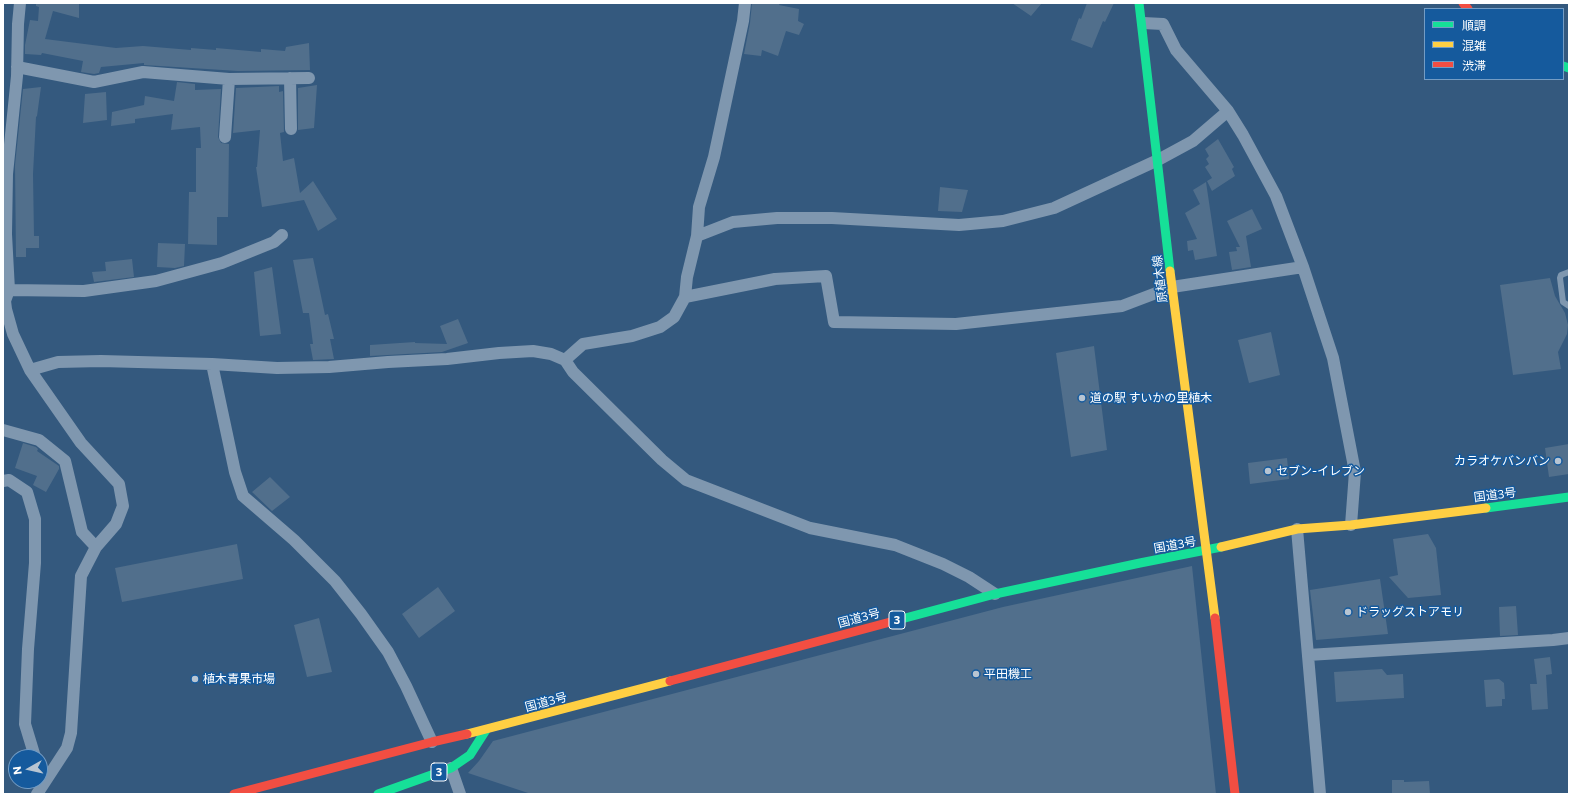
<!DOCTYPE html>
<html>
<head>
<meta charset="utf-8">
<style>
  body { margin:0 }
  #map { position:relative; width:1572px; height:797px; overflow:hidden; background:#34597e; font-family:Commissioner,"Noto Sans JP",sans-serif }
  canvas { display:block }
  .frame { position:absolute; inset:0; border:4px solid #fff; pointer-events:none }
  .legend { position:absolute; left:1424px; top:8px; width:140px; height:72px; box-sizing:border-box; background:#155a9d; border:1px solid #739cc4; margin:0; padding:5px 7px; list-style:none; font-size:12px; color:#fff }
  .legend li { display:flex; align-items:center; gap:8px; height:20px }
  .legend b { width:20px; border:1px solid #739cc4 }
  .north { position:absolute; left:8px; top:749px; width:40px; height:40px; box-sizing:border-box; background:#155a9d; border:1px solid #739cc4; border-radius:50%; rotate:262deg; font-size:11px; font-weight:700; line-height:16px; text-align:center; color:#fff }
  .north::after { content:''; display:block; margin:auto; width:14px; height:18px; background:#b8c5d2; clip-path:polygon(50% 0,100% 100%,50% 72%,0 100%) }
</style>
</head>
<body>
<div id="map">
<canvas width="1572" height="797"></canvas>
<div class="frame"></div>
<ul class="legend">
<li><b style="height:5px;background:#16e098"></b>順調</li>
<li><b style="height:5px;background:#ffcf43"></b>混雑</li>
<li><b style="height:5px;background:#f24e42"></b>渋滞</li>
</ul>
<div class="north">N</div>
</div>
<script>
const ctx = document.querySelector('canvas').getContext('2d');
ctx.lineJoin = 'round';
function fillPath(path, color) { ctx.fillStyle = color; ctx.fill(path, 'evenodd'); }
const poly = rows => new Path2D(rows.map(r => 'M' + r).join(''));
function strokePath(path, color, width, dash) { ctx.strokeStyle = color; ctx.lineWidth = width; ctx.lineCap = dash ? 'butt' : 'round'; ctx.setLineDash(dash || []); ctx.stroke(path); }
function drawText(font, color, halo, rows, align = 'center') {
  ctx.font = font + ' Commissioner,"Noto Sans JP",sans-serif'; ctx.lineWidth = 3; ctx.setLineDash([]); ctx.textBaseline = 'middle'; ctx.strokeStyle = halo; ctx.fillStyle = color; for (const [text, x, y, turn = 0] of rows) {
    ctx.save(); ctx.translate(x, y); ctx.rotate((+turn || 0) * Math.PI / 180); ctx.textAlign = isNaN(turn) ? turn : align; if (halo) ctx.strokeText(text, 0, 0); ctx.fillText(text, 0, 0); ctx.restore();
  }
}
const building = poly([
  [36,3,79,3,79,18,53,11,45,39,116,48,143,46,191,50,191,48,216,50,216,48,261,52,261,49,285,51,286,47,309,43,310,70,238,71,144,65,144,63,101,67,99,73,94,74,81,72,83,61,42,53,41,55,25,54,25,45,30,20,38,21,39,7,36,6],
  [752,3,780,3,779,5,799,9,798,21,804,24,799,35,786,31,778,56,762,50,761,56,744,54,750,23],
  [1012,3,1042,3,1031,16],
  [1087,3,1114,3,1105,22,1103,21,1092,48,1071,40,1079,18,1081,19],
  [177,82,195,84,195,90,221,89,218,137,221,143,229,144,228,217,217,217,217,245,188,244,189,192,196,192,196,148,201,148,200,127,171,130,173,114,135,119,135,123,111,126,112,112,144,105,145,96,174,101],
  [317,85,314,128,298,130,298,88],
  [279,86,279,92,283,91,284,132,280,133,283,161,294,158,300,193,313,181,337,219,318,231,304,200,262,207,256,167,257,167,260,130,233,133,236,88],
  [41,87,37,116,36,117,33,174,34,236,39,236,39,248,26,248,26,257,16,257,15,165,23,89],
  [106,92,107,120,83,123,85,94],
  [1218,139,1234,167,1232,169,1235,176,1212,191,1207,181,1212,178,1205,167,1209,164,1206,159,1209,156,1205,149],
  [1206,182,1217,256,1195,260,1193,250,1188,251,1187,241,1197,239,1185,213,1200,204,1193,190],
  [940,187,968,190,962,212,938,211],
  [1252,209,1262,229,1246,236,1251,267,1232,270,1229,252,1237,251,1236,247,1240,247,1227,221],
  [158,243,185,244,184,266,175,268,157,267],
  [313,258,325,315,328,314,334,339,330,339,334,359,313,360,310,344,313,344,309,313,303,313,293,260],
  [132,259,134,277,94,282,92,272,106,271,105,262],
  [272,267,281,334,260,336,254,272],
  [1550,278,1555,296,1565,313,1568,325,1567,334,1558,352,1561,369,1513,375,1500,285],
  [458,319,468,343,442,352,370,356,370,345,415,342,415,343,447,344,440,326],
  [1271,332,1280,375,1249,383,1238,340],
  [1094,346,1107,450,1071,457,1056,353],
  [23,443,36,447,38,449,37,451,59,466,59,469,46,492,33,485,37,476,15,468],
  [1569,444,1569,474,1549,477,1545,448],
  [1287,458,1289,479,1250,484,1248,463],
  [270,477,290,497,272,511,252,492],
  [1428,534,1436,548,1441,595,1408,598,1389,577,1398,575,1393,539],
  [237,544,243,579,122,602,115,568],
  [1192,566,1216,794,531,794,468,773,479,761,493,741,1003,607],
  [1380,579,1388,634,1316,640,1310,590],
  [438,587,455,611,419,638,402,614],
  [1516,606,1518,635,1500,636,1499,607],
  [319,618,332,672,307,677,294,625],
  [1550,657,1552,674,1546,675,1548,709,1532,710,1530,684,1537,684,1534,659],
  [1382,669,1387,675,1403,674,1404,698,1336,702,1334,672],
  [1499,679,1504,683,1505,699,1502,699,1502,706,1486,707,1484,680],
  [1392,780,1404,780,1404,782,1429,781,1430,794,1392,794]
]);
const lane = poly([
  [1569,272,1561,275,1560,278,1563,302,1569,306]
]);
const street = poly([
  [20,3,18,24,17,76,7,174,6,234,9,290,5,301,6,309,13,334,30,370,81,443,119,484,123,506,116,524,96,547,81,576,71,733,67,748,37,794],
  [1143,23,1163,24,1176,50,1228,111,1243,135,1276,196,1303,267,1333,358,1355,472,1351,525],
  [17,67,94,82,143,72,229,79,309,78],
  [290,78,291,129],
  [225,137,229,79],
  [697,236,733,222,777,218,832,218,959,225,1003,221,1054,208,1158,160,1193,141,1228,111],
  [9,290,84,291,156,281,222,263,274,242,282,235],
  [685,297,775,279,826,276,834,322,956,324,1122,306,1172,287,1303,267],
  [565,360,583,344,632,336,660,327,674,317,685,297,687,277,697,236,699,207,714,157,743,21,745,3],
  [212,364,235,472,243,496,294,540,335,581,361,614,388,652,406,686,432,742],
  [30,370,58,362,101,361,212,364,277,368,329,367,388,362,447,359,499,353,533,351,551,354,565,360,573,372,662,460,686,480,810,528,895,545,943,564,969,577,995,594],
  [3,430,39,440,65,461,82,532,96,547],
  [3,481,9,480,27,492,35,519,35,563,28,649,25,724,35,757],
  [1297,529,1320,794],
  [1308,655,1553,640,1569,638],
  [451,768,460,794]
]);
const fast = poly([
  [1139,3,1170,271],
  [1563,66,1569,68],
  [1486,508,1569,497],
  [894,621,995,594,1140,563,1221,547],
  [378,794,451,768,470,755,486,730]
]);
const slow = poly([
  [1170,271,1215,618],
  [1221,547,1297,529,1351,525,1486,508],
  [467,734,670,681]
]);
const jam = poly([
  [1463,3,1468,9],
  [1215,618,1235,794],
  [670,681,894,621],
  [234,794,432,742,467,734]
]);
const markers = [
  [1082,398,4,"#b8c5d2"],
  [1558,461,4,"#b8c5d2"],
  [1268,471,4,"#b8c5d2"],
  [1348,612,4,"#b8c5d2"],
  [976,674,4,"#b8c5d2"],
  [195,679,4,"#b8c5d2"]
];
const shields = [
  [897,620,16],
  [439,772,16]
];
const shieldNames = [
  ["3",897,620],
  ["3",439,772]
];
const streetNames = [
  ["原植木線",1160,279,-97],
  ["国道3号",1495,495,-7],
  ["国道3号",1175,545,-10],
  ["国道3号",859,618,-15],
  ["国道3号",546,702,-15]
];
const poiNames = [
  ["道の駅 すいかの里植木",1090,398],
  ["カラオケバンバン",1550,461,"right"],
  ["セブン-イレブン",1276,471],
  ["ドラッグストアモリ",1356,612],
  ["平田機工",984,674],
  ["植木青果市場",203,679]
];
fillPath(building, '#516f8c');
strokePath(lane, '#7f97af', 6);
strokePath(street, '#7f97af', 12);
strokePath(fast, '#16e098', 9);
strokePath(slow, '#ffcf43', 9);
strokePath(jam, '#f24e42', 9);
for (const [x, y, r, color] of markers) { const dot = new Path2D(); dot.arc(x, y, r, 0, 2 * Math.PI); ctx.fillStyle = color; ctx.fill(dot); strokePath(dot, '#155a9d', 1.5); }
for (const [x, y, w] of shields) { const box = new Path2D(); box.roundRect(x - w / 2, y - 9, w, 18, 3); ctx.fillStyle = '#155a9d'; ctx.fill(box); strokePath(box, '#fff', 1); }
drawText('bold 11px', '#fff', null, shieldNames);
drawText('12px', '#fff', '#155a9d', streetNames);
drawText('12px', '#fff', '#155a9d', poiNames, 'left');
</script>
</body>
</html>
